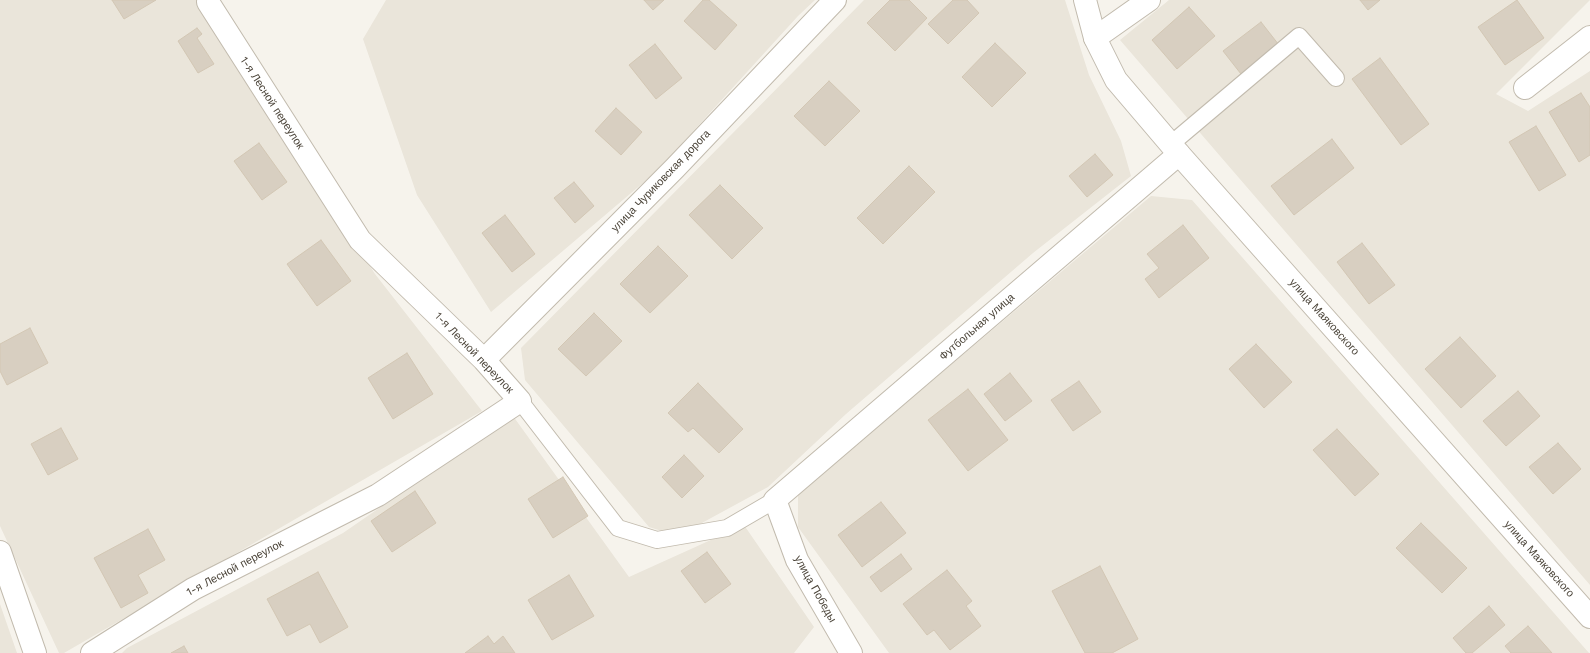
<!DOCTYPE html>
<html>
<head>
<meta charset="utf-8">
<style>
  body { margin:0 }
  canvas { display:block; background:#f6f3ec }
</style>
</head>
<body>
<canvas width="1590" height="653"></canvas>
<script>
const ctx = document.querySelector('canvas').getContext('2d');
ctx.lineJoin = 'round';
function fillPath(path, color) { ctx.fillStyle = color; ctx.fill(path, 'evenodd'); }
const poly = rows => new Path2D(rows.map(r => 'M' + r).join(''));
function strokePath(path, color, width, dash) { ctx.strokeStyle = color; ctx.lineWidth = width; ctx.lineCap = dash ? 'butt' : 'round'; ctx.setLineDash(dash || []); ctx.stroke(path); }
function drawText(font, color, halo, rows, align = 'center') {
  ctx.font = font + ' "Work Sans",sans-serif'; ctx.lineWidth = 3; ctx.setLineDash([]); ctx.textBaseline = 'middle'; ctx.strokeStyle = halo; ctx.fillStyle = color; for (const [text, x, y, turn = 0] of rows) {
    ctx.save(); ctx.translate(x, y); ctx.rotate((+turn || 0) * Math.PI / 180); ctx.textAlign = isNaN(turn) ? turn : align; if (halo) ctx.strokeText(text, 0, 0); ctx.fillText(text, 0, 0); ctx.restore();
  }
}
const residential = poly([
  [0,0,200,0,375,274,482,411,64,653,59,653,0,526],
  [386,0,815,0,798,16,657,171,491,312,417,195,363,39],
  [864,0,1065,0,1089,75,1121,141,1131,176,1033,253,846,414,768,487,678,536,649,527,525,380,521,348],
  [1169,0,1590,0,1496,94,1528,111,1590,71,1590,585,1120,40],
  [1151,196,1192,200,1589,653,889,653,798,527,798,494],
  [513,416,629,577,744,525,814,627,794,653,122,653,127,648,343,533],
  [0,604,17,653,0,653]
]);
const building = poly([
  [112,0,156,0,124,19,112,0],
  [644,0,664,0,653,10,644,0],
  [703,0,709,0,737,25,715,50,684,21,703,0],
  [890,0,909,0,927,18,895,51,867,23,890,0],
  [953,0,967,0,979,13,948,44,928,24,953,0],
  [1360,0,1380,0,1368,10,1360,0],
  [1517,0,1544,38,1505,65,1478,27,1517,0],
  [1189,7,1215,36,1177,69,1152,40,1189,7],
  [1261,22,1279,45,1241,74,1223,51,1261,22],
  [197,28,202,34,197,38,214,64,198,73,178,41,197,28],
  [995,43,1026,73,992,107,962,77,995,43],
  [655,44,682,78,656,99,629,65,655,44],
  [1380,58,1429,124,1401,145,1352,79,1380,58],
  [829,81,860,111,825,146,794,116,829,81],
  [1581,93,1590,107,1590,155,1579,162,1549,112,1581,93],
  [616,108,642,132,621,155,595,131,616,108],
  [1536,126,1566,175,1539,191,1509,142,1536,126],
  [1332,139,1354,168,1294,215,1271,186,1332,139],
  [259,143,287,182,262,200,234,161,259,143],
  [1095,154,1113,175,1087,197,1069,176,1095,154],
  [909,166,935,192,883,244,857,218,909,166],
  [574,182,594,206,575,223,554,198,574,182],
  [720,185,763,228,732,259,689,215,720,185],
  [505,215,535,254,512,272,482,233,505,215],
  [1183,225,1209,258,1159,298,1145,279,1159,268,1147,254,1183,225],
  [321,240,351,281,317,306,287,264,321,240],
  [1362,243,1395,285,1369,304,1337,262,1362,243],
  [658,246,688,276,650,313,620,284,658,246],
  [594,313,622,341,586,376,558,349,594,313],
  [30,328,48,363,7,385,0,371,0,344,30,328],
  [1460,337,1496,376,1461,408,1425,369,1460,337],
  [1256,344,1292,382,1264,408,1229,369,1256,344],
  [407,353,433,394,393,419,368,378,407,353],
  [1010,373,1032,401,1005,421,984,394,1010,373],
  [1079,381,1101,412,1073,431,1051,400,1079,381],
  [698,383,743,429,719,453,693,428,688,432,668,413,698,383],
  [968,389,1008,440,968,471,928,420,968,389],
  [1518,391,1540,416,1506,446,1483,421,1518,391],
  [61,428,78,459,48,475,31,444,61,428],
  [1337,429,1379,474,1355,496,1313,450,1337,429],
  [1558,443,1581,469,1553,494,1529,467,1558,443],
  [684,455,704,476,682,498,662,477,684,455],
  [563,477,588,516,553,538,528,499,563,477],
  [415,491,436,523,392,552,371,521,415,491],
  [881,502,906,533,862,567,838,535,881,502],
  [1421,523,1467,568,1442,593,1396,548,1421,523],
  [148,529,165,560,138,575,148,593,121,608,94,558,148,529],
  [707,552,731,584,705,603,681,571,707,552],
  [901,554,912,569,881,592,870,577,901,554],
  [1100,566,1138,639,1112,653,1085,653,1052,591,1100,566],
  [947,570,972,601,966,606,981,626,950,650,934,630,927,635,903,604,947,570],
  [318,572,348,627,320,643,310,624,287,636,267,599,318,572],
  [569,575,594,616,552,640,528,600,569,575],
  [1489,606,1505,625,1472,653,1466,653,1453,638,1489,606],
  [1528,626,1552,653,1511,653,1505,646,1528,626],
  [488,636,494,644,503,636,515,653,465,653,488,636],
  [184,646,188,653,171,653,184,646]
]);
const service = poly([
  [1171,144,1299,36,1336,78],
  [520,401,618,528,657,540,727,528,775,500]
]);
const minor = poly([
  [1095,38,1149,0],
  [1525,88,1590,37],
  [484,360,675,168,835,0],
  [0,552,35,653],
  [92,653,193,589,378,495,520,401,484,360,360,240,208,2],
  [851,653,797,560,775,500,1179,154]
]);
const tertiary = poly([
  [1085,0,1095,38,1116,80,1179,154,1590,617]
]);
const streetNames = [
  ["1-я Лесной переулок",272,103,57],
  ["улица Чуриковская дорога",661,181,-46],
  ["улица Маяковского",1324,317,48],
  ["Футбольная улица",977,327,-41],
  ["1-я Лесной переулок",474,353,46],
  ["улица Маяковского",1539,559,48],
  ["1-я Лесной переулок",235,568,-28],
  ["улица Победы",815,589,61]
];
fillPath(residential, '#eae5da');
fillPath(building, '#d8cfc1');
strokePath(building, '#d3c7b4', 1);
strokePath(service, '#c2bbae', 18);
strokePath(minor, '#c2bbae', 24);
strokePath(tertiary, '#c2bbae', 24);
strokePath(service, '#fff', 16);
strokePath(minor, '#fff', 22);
strokePath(tertiary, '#fff', 22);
drawText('11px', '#4b4439', '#fff', streetNames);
</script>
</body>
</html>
